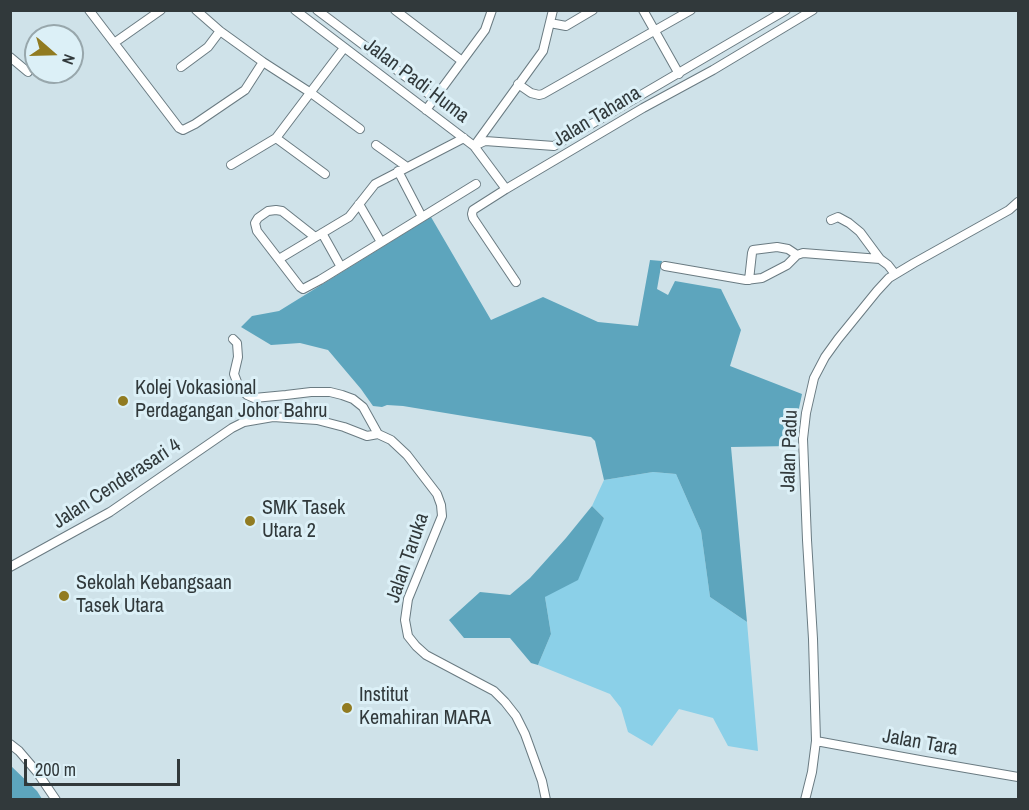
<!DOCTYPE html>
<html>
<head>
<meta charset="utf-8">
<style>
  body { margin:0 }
  #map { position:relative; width:1029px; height:810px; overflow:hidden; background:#cfe2e9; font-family:"Archivo Narrow",sans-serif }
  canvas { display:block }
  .frame { position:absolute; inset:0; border:12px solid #31393b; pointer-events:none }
  .north { position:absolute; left:24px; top:24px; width:60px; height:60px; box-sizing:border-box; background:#dcf0f7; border:2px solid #98a7ac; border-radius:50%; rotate:110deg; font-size:16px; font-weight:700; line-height:24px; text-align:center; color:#31393b }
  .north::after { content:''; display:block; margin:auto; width:21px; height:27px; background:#917b21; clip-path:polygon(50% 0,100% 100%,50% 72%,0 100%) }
  .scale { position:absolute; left:24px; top:759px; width:156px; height:27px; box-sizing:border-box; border:3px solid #31393b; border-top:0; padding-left:8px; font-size:18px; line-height:21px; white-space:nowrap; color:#31393b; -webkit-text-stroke:4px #dcf0f7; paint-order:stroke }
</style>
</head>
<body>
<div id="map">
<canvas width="1029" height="810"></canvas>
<div class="frame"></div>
<div class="north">N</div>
<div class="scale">200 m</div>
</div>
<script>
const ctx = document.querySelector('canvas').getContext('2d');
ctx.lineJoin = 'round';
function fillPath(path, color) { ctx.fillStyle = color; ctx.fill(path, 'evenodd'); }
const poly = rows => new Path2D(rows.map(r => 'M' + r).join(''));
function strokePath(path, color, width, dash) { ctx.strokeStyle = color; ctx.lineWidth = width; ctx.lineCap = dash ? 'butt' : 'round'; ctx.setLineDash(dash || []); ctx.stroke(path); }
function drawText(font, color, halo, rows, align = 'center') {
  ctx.font = font + ' "Archivo Narrow",sans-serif'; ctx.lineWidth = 6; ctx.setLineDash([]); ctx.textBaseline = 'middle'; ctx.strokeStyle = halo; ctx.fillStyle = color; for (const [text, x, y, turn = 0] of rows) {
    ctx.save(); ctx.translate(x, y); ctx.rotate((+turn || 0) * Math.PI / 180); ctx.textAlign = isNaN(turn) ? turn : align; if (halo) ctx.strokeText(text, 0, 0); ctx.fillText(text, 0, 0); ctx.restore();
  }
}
const green = poly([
  [653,472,676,474,701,531,710,597,747,622,758,751,728,746,713,718,679,709,652,746,628,732,621,708,610,694,538,665,551,634,545,597,604,518,592,506,604,480]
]);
const forest = poly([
  [431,217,491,320,543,297,598,322,638,326,650,260,662,261,657,289,668,295,675,281,721,289,741,330,730,366,802,394,791,446,731,447,747,622,710,597,701,531,676,474,653,472,604,480,595,441,591,437,403,406,387,405,382,407,373,406,361,389,328,350,300,343,271,345,241,327,252,316,279,311],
  [592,506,604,518,578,580,545,597,551,634,538,665,531,663,510,638,464,638,449,620,480,592,510,595,530,578,566,538],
  [10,765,37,791,42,799,11,799]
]);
const minor = poly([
  [89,10,179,128,183,130,195,124,245,90,263,62],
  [196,10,220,31,263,62,311,93,360,129],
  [295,10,474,146,506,189],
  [317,10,434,98],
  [395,10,462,61],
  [643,10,679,74],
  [550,23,566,26,593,10],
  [114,43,161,10],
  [10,57,28,72],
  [181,67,208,47,220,31],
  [518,84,531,93,539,95,543,94,691,10],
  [426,110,485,30,492,10],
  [276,138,325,174],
  [376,145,407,167],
  [475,145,543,51,553,10],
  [474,146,485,141,554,146,786,10],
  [231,165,276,138,344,48],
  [398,171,422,217],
  [359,204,381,242],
  [831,220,838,217,849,223,860,232,880,259,888,265,895,274],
  [322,233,341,267],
  [315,237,282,211,276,210,268,211,258,218,255,223,257,231,300,287,303,289,320,280,476,184],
  [279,259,349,217,375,184,464,138],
  [665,266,746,280,762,278,787,265,797,255,803,253,880,259],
  [749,280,752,253,753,250,777,247,788,249,797,255],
  [516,282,473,218,472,214,473,210,506,189,643,108,713,70,813,10],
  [233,339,237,343,238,357,234,374,239,387,247,395,254,398,286,395,311,392,330,392,342,395,353,399,363,407,378,434],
  [378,434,391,440,407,455,437,494,441,505,442,516,408,599,405,620,408,636,416,646,426,655,494,691,505,702,516,716,525,734,542,781,546,800],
  [10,567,110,512,232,428,244,422,273,417,317,420,344,427,367,436,378,434],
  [816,741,925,761,1018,777],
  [10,744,19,751,37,772,56,800],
  [805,800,812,772,816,741,813,639,807,540,803,439,806,413,814,378,825,357,838,339,877,291,889,278,914,263,1009,210,1018,202]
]);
const markers = [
  [123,401,6,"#917b21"],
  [250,521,6,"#917b21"],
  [64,596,6,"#917b21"],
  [347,708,6,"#917b21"]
];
const streetNames = [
  ["Jalan Padi Huma",416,81,37],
  ["Jalan Tahana",597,117,-31],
  ["Jalan Padu",790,451,-88],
  ["Jalan Cenderasari 4",117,484,-33],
  ["Jalan Taruka",408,558,-71],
  ["Jalan Tara",920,743,10]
];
const poiNames = [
  ["Kolej Vokasional",135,389],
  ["Perdagangan Johor Bahru",135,412],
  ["SMK Tasek",262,509],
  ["Utara 2",262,532],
  ["Sekolah Kebangsaan",76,584],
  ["Tasek Utara",76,607],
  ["Institut",359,696],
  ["Kemahiran MARA",359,719]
];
fillPath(green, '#8bd0e8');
fillPath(forest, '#5da5bd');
strokePath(minor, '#6a7b82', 10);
strokePath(minor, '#fff', 8);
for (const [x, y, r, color] of markers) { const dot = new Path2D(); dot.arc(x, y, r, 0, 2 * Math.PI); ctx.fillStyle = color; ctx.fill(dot); strokePath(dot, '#dcf0f7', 2); }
drawText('20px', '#31393b', '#dcf0f7', streetNames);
drawText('20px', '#31393b', '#dcf0f7', poiNames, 'left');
</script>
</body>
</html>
